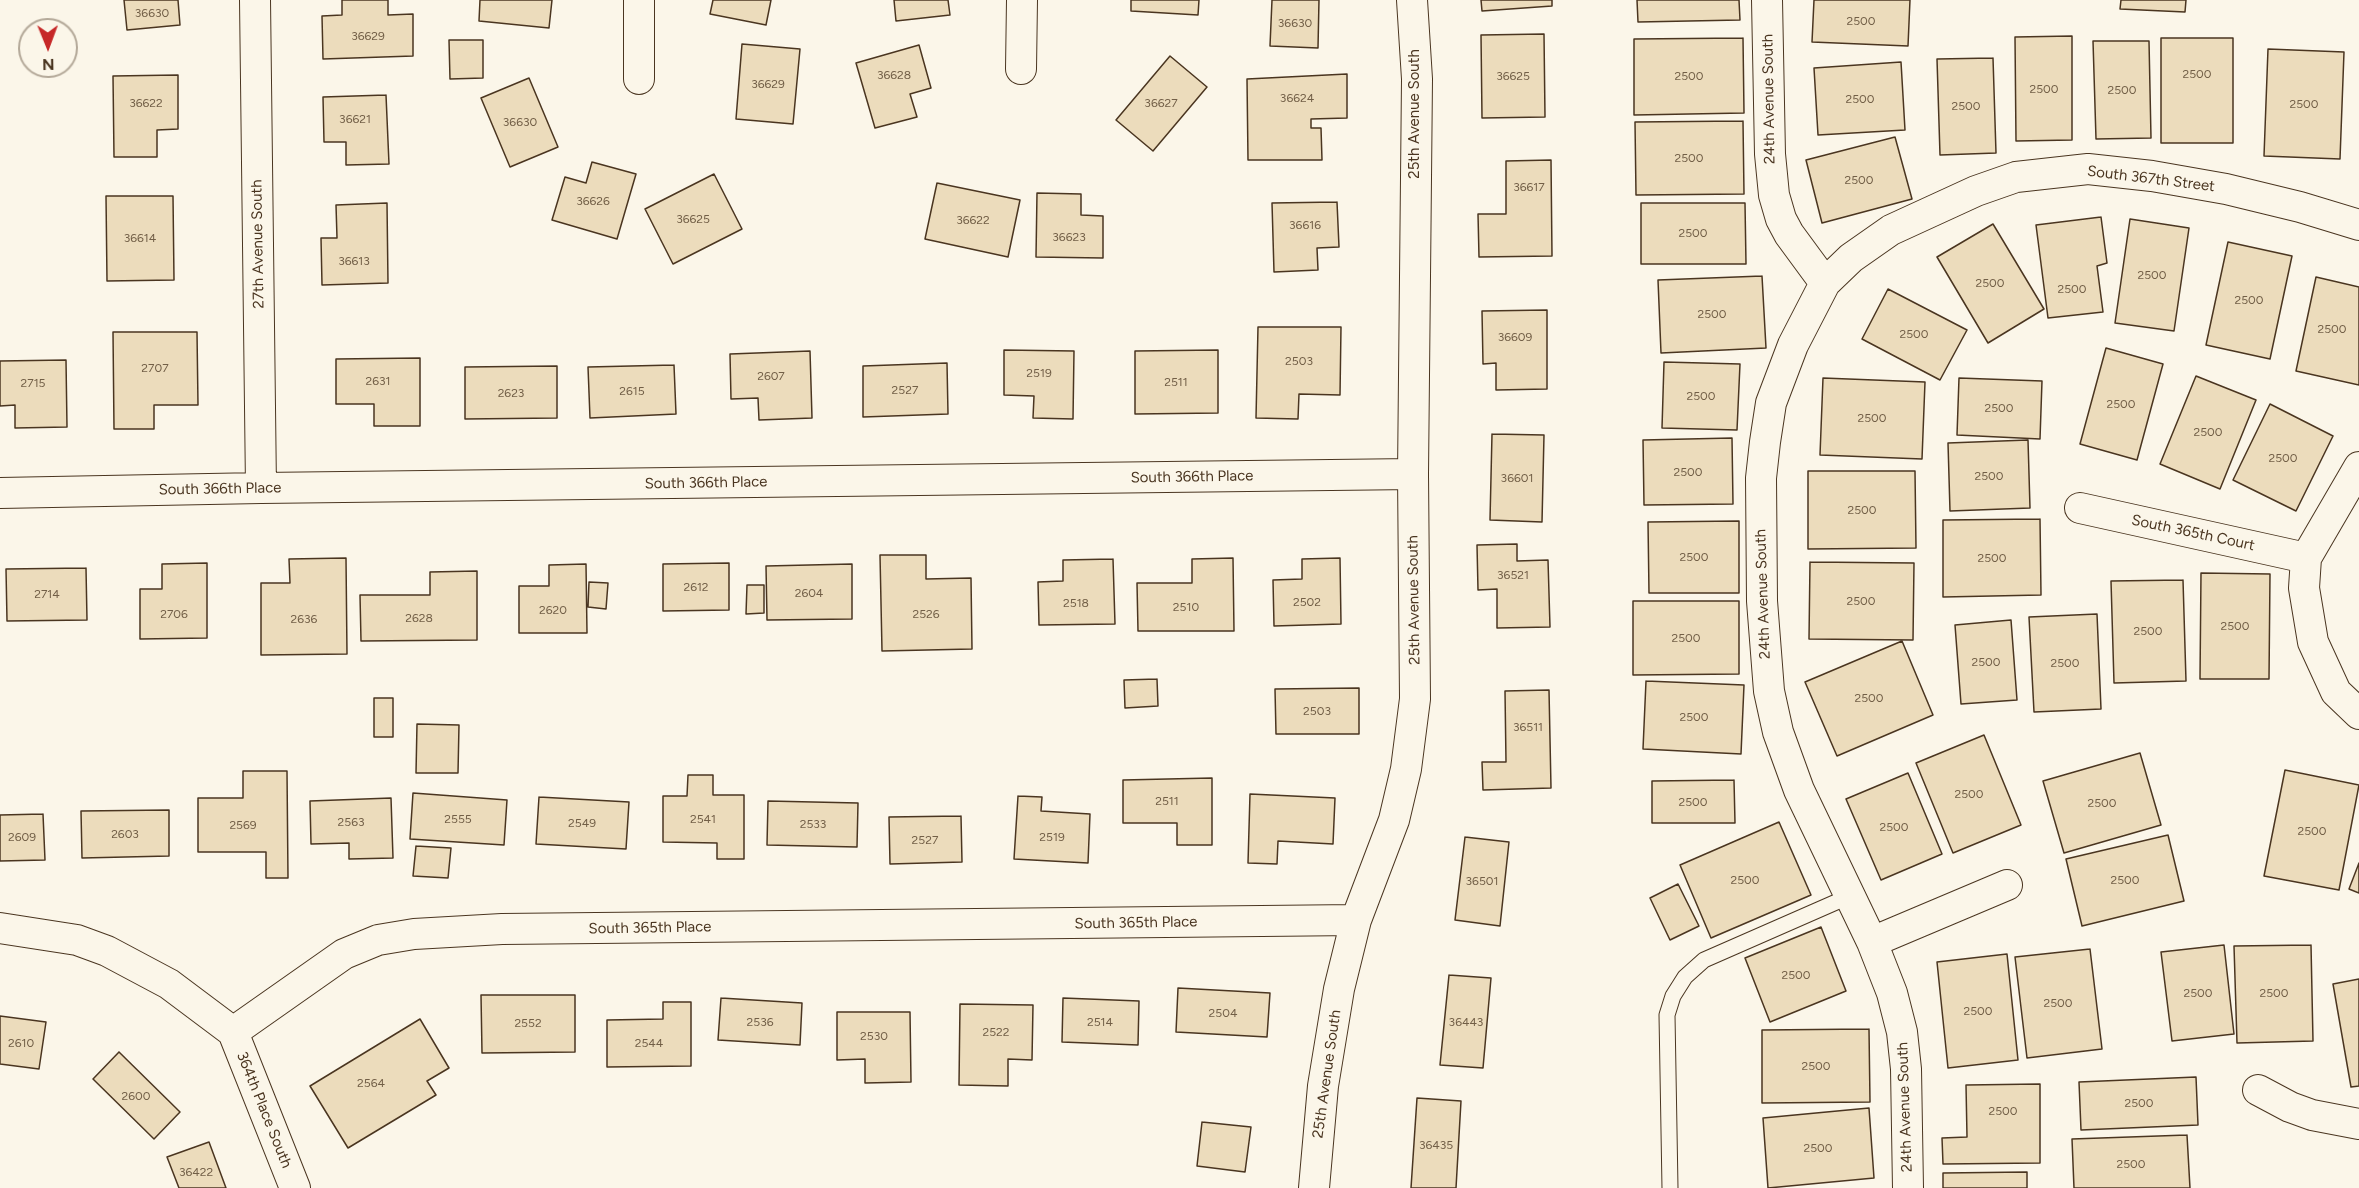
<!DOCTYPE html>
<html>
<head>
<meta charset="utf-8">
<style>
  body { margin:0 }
  #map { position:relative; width:2359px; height:1188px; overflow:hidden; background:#fbf6e9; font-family:Figtree,sans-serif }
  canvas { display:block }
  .north { position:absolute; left:18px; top:18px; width:60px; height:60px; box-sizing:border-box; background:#fbf6e9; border:2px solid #b4a999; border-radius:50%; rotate:179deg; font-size:16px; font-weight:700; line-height:24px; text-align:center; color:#4a3520 }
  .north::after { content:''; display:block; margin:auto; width:21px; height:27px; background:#c62828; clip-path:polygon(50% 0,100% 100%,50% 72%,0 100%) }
</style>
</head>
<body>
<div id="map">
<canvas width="2359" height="1188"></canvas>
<div class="north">N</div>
</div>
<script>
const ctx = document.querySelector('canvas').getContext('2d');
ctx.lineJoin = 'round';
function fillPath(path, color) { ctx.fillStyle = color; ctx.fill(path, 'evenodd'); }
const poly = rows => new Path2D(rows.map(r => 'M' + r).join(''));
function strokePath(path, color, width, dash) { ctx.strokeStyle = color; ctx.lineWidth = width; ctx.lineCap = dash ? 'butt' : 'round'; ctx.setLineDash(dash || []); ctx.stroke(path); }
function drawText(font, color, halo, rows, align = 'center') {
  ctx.font = font + ' Figtree,sans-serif'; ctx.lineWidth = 4.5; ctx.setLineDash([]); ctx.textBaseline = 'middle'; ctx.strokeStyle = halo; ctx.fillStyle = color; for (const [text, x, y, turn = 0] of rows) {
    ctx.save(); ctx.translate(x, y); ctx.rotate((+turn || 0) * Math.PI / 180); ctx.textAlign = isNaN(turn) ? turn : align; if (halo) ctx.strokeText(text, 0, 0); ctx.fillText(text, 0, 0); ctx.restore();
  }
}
const building = poly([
  [124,0,178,0,180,25,127,30,124,0],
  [342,0,388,0,388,15,413,14,413,56,323,59,322,16,342,15,342,0],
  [480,0,552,0,549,28,479,21,480,0],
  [713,0,771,0,766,25,710,14,713,0],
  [894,0,948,0,950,15,896,21,894,0],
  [1131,0,1199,0,1198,15,1131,11,1131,0],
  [1272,0,1319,0,1318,48,1270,46,1272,0],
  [1481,0,1552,0,1552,6,1482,11,1481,0],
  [1637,0,1739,0,1740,20,1638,22,1637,0],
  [1814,0,1910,0,1908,46,1812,42,1814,0],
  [2121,0,2186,0,2185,12,2120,9,2121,0],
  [1544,34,1545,117,1482,118,1481,35,1544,34],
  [2072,36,2072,140,2016,141,2015,37,2072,36],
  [1743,38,1744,113,1634,115,1634,39,1743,38],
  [2161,38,2233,38,2233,143,2161,143,2161,38],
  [449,40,483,40,483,78,450,79,449,40],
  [2093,41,2149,41,2151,138,2096,139,2093,41],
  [742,44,800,49,793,124,736,119,742,44],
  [919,45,931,88,910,94,917,117,875,128,856,63,919,45],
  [2268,49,2344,52,2340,159,2264,156,2268,49],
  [1170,56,1207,87,1153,151,1116,120,1170,56],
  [1993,58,1996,153,1940,155,1937,59,1993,58],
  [1901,62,1905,130,1818,135,1814,68,1901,62],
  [1347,74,1347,118,1311,119,1311,128,1321,128,1322,160,1248,160,1247,79,1347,74],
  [178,75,178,129,157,130,157,157,114,157,113,76,178,75],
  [529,78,558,147,510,167,481,98,529,78],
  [386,95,389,164,346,165,346,142,324,142,323,97,386,95],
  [1743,121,1744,194,1636,195,1635,122,1743,121],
  [1895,137,1912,199,1822,223,1806,160,1895,137],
  [1551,160,1552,256,1479,257,1478,214,1506,214,1506,161,1551,160],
  [592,162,636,174,617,239,552,220,565,177,586,183,592,162],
  [714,174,742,229,673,264,645,209,714,174],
  [937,183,1020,200,1008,257,925,239,937,183],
  [1037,193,1081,194,1081,215,1103,216,1103,258,1036,257,1037,193],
  [106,196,173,196,174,280,107,281,106,196],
  [1337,202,1339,247,1317,248,1318,270,1274,272,1272,203,1337,202],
  [387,203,388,283,322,285,321,238,337,238,336,205,387,203],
  [1641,203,1745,203,1746,264,1641,264,1641,203],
  [2101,217,2107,263,2097,266,2103,312,2048,318,2036,225,2101,217],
  [2130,219,2189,228,2174,331,2115,323,2130,219],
  [1993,224,2044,309,1988,343,1937,257,1993,224],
  [2228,242,2292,256,2270,359,2206,345,2228,242],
  [1762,276,1766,348,1661,353,1658,280,1762,276],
  [2316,277,2359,287,2359,385,2296,371,2316,277],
  [1888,289,1967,330,1940,380,1862,339,1888,289],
  [1547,310,1547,389,1496,390,1496,363,1483,364,1482,311,1547,310],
  [1258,327,1341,327,1340,395,1299,394,1298,419,1256,418,1258,327],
  [113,332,197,332,198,405,154,405,154,429,114,429,113,332],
  [2106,348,2163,364,2137,460,2080,444,2106,348],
  [1004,350,1074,351,1073,419,1033,418,1034,396,1004,395,1004,350],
  [1218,350,1218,413,1135,414,1135,351,1218,350],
  [810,351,812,418,759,420,758,398,731,399,730,354,810,351],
  [420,358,420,426,374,426,374,404,336,404,336,359,420,358],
  [66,360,67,427,15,428,15,405,0,406,0,361,66,360],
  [1664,362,1740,364,1737,430,1662,428,1664,362],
  [947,363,948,414,863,417,863,366,947,363],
  [674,365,676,414,590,418,588,367,674,365],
  [557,366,557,418,465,419,465,367,557,366],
  [2196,376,2256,400,2220,489,2160,464,2196,376],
  [1823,378,1925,382,1922,459,1820,455,1823,378],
  [1959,378,2042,381,2040,439,1957,435,1959,378],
  [2270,404,2333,436,2296,511,2233,480,2270,404],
  [1492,434,1544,435,1542,522,1490,520,1492,434],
  [1732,438,1733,504,1644,505,1643,440,1732,438],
  [2028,440,2030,508,1950,511,1948,443,2028,440],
  [1808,471,1915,471,1916,548,1808,549,1808,471],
  [2040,519,2041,595,1943,597,1943,520,2040,519],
  [1739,521,1739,593,1649,593,1648,522,1739,521],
  [1517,544,1517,561,1548,560,1550,627,1497,628,1497,589,1478,590,1477,545,1517,544],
  [880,555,926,555,926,579,971,578,972,649,882,651,880,555],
  [346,558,347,654,261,655,261,583,290,583,289,559,346,558],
  [1233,558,1234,631,1138,631,1137,583,1192,583,1192,559,1233,558],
  [1340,558,1341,624,1274,626,1273,580,1302,579,1302,559,1340,558],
  [1113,559,1115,624,1039,625,1038,582,1063,581,1063,560,1113,559],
  [1810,562,1914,563,1913,640,1809,639,1810,562],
  [207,563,207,638,140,639,140,589,162,589,162,564,207,563],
  [729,563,729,610,663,611,663,564,729,563],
  [586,564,587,633,519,633,519,586,549,586,549,565,586,564],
  [852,564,852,619,767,620,766,566,852,564],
  [86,568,87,620,7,621,6,569,86,568],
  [477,571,477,640,361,641,360,595,430,595,430,572,477,571],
  [2201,573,2270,574,2269,679,2200,679,2201,573],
  [2183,580,2186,681,2114,683,2111,581,2183,580],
  [589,582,608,583,606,609,588,607,589,582],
  [747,585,764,585,764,613,746,614,747,585],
  [1633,601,1739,601,1739,674,1633,675,1633,601],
  [2097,614,2101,709,2034,712,2029,617,2097,614],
  [2011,620,2017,700,1961,704,1955,625,2011,620],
  [1902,641,1933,715,1837,756,1805,682,1902,641],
  [1157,679,1158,706,1125,708,1124,680,1157,679],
  [1646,681,1744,685,1741,754,1643,749,1646,681],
  [1359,688,1359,734,1276,734,1275,689,1359,688],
  [1549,690,1551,788,1483,790,1482,762,1506,762,1505,691,1549,690],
  [374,698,393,698,393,737,374,737,374,698],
  [417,724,459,725,458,773,416,773,417,724],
  [1984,735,2021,825,1953,853,1916,763,1984,735],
  [2140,753,2161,825,2064,853,2043,781,2140,753],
  [2285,770,2359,785,2339,890,2264,876,2285,770],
  [243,771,287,771,288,878,266,878,266,852,198,852,198,798,243,798,243,771],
  [1908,773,1942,854,1881,880,1846,799,1908,773],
  [688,775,713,775,713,795,744,795,744,859,717,859,717,843,663,842,663,796,687,796,688,775],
  [1212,778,1212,845,1177,845,1177,823,1123,823,1123,780,1212,778],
  [1734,780,1735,823,1652,823,1652,781,1734,780],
  [413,793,507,800,504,845,410,839,413,793],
  [1250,794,1335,798,1333,844,1278,841,1277,864,1248,863,1250,794],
  [1018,796,1042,797,1041,811,1090,814,1088,863,1014,859,1018,796],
  [539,797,629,802,626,849,536,844,539,797],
  [391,798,393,858,349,859,349,843,311,844,310,801,391,798],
  [768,801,858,803,857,847,767,845,768,801],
  [169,810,169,856,82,858,81,811,169,810],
  [43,814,45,860,0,861,0,815,43,814],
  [961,816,962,862,890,864,889,817,961,816],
  [1779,822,1811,895,1711,938,1680,865,1779,822],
  [2168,835,2184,901,2082,926,2066,859,2168,835],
  [1465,837,1509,842,1500,926,1455,920,1465,837],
  [416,846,451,848,448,878,413,876,416,846],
  [2359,863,2359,893,2349,889,2359,863],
  [1678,884,1699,926,1670,940,1650,898,1678,884],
  [1821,927,1846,991,1770,1022,1745,958,1821,927],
  [2224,945,2234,1034,2172,1041,2161,952,2224,945],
  [2311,945,2313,1041,2237,1043,2234,946,2311,945],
  [2090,949,2102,1049,2027,1058,2015,957,2090,949],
  [2007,954,2018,1060,1948,1068,1937,962,2007,954],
  [1449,975,1491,978,1483,1068,1440,1065,1449,975],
  [2359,979,2359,1086,2351,1087,2333,984,2359,979],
  [1178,988,1270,993,1267,1037,1176,1032,1178,988],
  [481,995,575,995,575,1052,482,1053,481,995],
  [721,998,802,1003,800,1045,718,1040,721,998],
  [1063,998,1139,1001,1138,1045,1062,1042,1063,998],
  [663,1002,691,1002,691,1066,607,1067,607,1020,663,1019,663,1002],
  [960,1004,1033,1005,1032,1060,1008,1059,1008,1086,959,1085,960,1004],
  [837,1012,910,1012,911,1082,865,1083,865,1059,837,1060,837,1012],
  [0,1016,46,1022,39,1069,0,1064,0,1016],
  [420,1019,449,1068,427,1081,436,1095,348,1148,310,1086,420,1019],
  [1869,1029,1870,1102,1762,1103,1762,1030,1869,1029],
  [119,1052,180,1112,154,1139,93,1079,119,1052],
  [2196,1077,2198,1125,2081,1130,2079,1082,2196,1077],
  [2040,1084,2040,1163,1943,1164,1942,1138,1967,1137,1966,1085,2040,1084],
  [1417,1098,1461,1101,1456,1188,1411,1188,1417,1098],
  [1869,1108,1874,1178,1768,1188,1763,1118,1869,1108],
  [1202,1122,1251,1127,1245,1172,1197,1166,1202,1122],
  [2187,1135,2190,1188,2074,1188,2072,1139,2187,1135],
  [209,1142,226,1188,179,1188,167,1157,209,1142],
  [2027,1172,2027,1188,1943,1188,1943,1173,2027,1172]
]);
const lane = poly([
  [1670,1188,1667,1015,1673,996,1685,977,1704,960,1850,896]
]);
const street = poly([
  [255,0,261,488],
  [1767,0,1770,154,1774,195,1781,219,1789,234,1825,283],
  [1021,69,1022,0],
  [639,79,639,0],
  [2359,467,2306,558,2304,588,2313,642,2336,692,2359,714],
  [0,493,261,488,1413,474],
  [2080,508,2306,558],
  [0,928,77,940,107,951,169,984,233,1032,344,954,378,940,414,934,502,929,1356,920],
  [1872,942,2007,885],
  [233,1032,295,1188],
  [2258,1090,2290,1107,2312,1115,2359,1124],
  [1314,1188,1323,1086,1339,989,1356,920,1394,820,1406,769,1415,699,1413,474,1417,79,1412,0],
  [1908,1188,1906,1069,1902,1032,1892,993,1872,942,1799,790,1778,732,1769,691,1762,601,1761,478,1765,442,1771,403,1793,345,1825,283,1851,258,1891,230,1976,191,2016,177,2088,169,2152,176,2226,189,2300,207,2359,225]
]);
const numberNames = [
  ["36630",152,13],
  ["2500",1861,21],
  ["36630",1295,23],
  ["36629",368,36],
  ["2500",2197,74],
  ["36628",894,75],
  ["36625",1513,76],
  ["2500",1689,76],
  ["36629",768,84],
  ["2500",2044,89],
  ["2500",2122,90],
  ["36624",1297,98],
  ["2500",1860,99],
  ["36622",146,103],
  ["36627",1161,103],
  ["2500",2304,104],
  ["2500",1966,106],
  ["36621",355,119],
  ["36630",520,122],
  ["2500",1689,158],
  ["2500",1859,180],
  ["36617",1529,187],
  ["36626",593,201],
  ["36625",693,219],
  ["36622",973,220],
  ["36616",1305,225],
  ["2500",1693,233],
  ["36623",1069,237],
  ["36614",140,238],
  ["36613",354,261],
  ["2500",2152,275],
  ["2500",1990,283],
  ["2500",2072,289],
  ["2500",2249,300],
  ["2500",1712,314],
  ["2500",2332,329],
  ["2500",1914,334],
  ["36609",1515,337],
  ["2503",1299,361],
  ["2707",155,368],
  ["2519",1039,373],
  ["2607",771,376],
  ["2631",378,381],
  ["2511",1176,382],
  ["2715",33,383],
  ["2527",905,390],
  ["2615",632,391],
  ["2623",511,393],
  ["2500",1701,396],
  ["2500",2121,404],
  ["2500",1999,408],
  ["2500",1872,418],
  ["2500",2208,432],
  ["2500",2283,458],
  ["2500",1688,472],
  ["2500",1989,476],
  ["36601",1517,478],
  ["2500",1862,510],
  ["2500",1694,557],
  ["2500",1992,558],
  ["36521",1513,575],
  ["2612",696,587],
  ["2604",809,593],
  ["2714",47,594],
  ["2500",1861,601],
  ["2502",1307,602],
  ["2518",1076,603],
  ["2510",1186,607],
  ["2620",553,610],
  ["2706",174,614],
  ["2526",926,614],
  ["2628",419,618],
  ["2636",304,619],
  ["2500",2235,626],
  ["2500",2148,631],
  ["2500",1686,638],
  ["2500",1986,662],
  ["2500",2065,663],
  ["2500",1869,698],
  ["2503",1317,711],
  ["2500",1694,717],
  ["36511",1528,727],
  ["2500",1969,794],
  ["2511",1167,801],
  ["2500",1693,802],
  ["2500",2102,803],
  ["2555",458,819],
  ["2541",703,819],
  ["2563",351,822],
  ["2549",582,823],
  ["2533",813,824],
  ["2569",243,825],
  ["2500",1894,827],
  ["2500",2312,831],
  ["2603",125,834],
  ["2609",22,837],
  ["2519",1052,837],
  ["2527",925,840],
  ["2500",1745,880],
  ["2500",2125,880],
  ["36501",1482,881],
  ["2500",1796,975],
  ["2500",2198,993],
  ["2500",2274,993],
  ["2500",2058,1003],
  ["2500",1978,1011],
  ["2504",1223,1013],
  ["2536",760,1022],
  ["2514",1100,1022],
  ["36443",1466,1022],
  ["2552",528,1023],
  ["2522",996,1032],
  ["2530",874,1036],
  ["2610",21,1043],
  ["2544",649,1043],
  ["2500",1816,1066],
  ["2564",371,1083],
  ["2600",136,1096],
  ["2500",2139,1103],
  ["2500",2003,1111],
  ["36435",1436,1145],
  ["2500",1818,1148],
  ["2500",2131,1164],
  ["36422",196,1172]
];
const streetNames = [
  ["24th Avenue South",1769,99,-91],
  ["25th Avenue South",1415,114,-90],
  ["South 367th Street",2151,179,7],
  ["27th Avenue South",258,244,-91],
  ["South 366th Place",1192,477,-1],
  ["South 366th Place",706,483,-1],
  ["South 366th Place",220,489,-1],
  ["South 365th Court",2193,533,12],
  ["24th Avenue South",1763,594,-92],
  ["25th Avenue South",1414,600,-91],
  ["South 365th Place",1136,923,-1],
  ["South 365th Place",650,928,-1],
  ["25th Avenue South",1327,1074,-82],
  ["24th Avenue South",1905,1107,-92],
  ["364th Place South",264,1110,68]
];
fillPath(building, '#ecdcbc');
strokePath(building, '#4a3520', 1.5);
strokePath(lane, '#4a3520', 17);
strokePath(street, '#4a3520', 32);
strokePath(lane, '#fbf6e9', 15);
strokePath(street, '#fbf6e9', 30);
drawText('12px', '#725f47', null, numberNames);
drawText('15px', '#4a3520', '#fbf6e9', streetNames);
</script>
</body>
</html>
